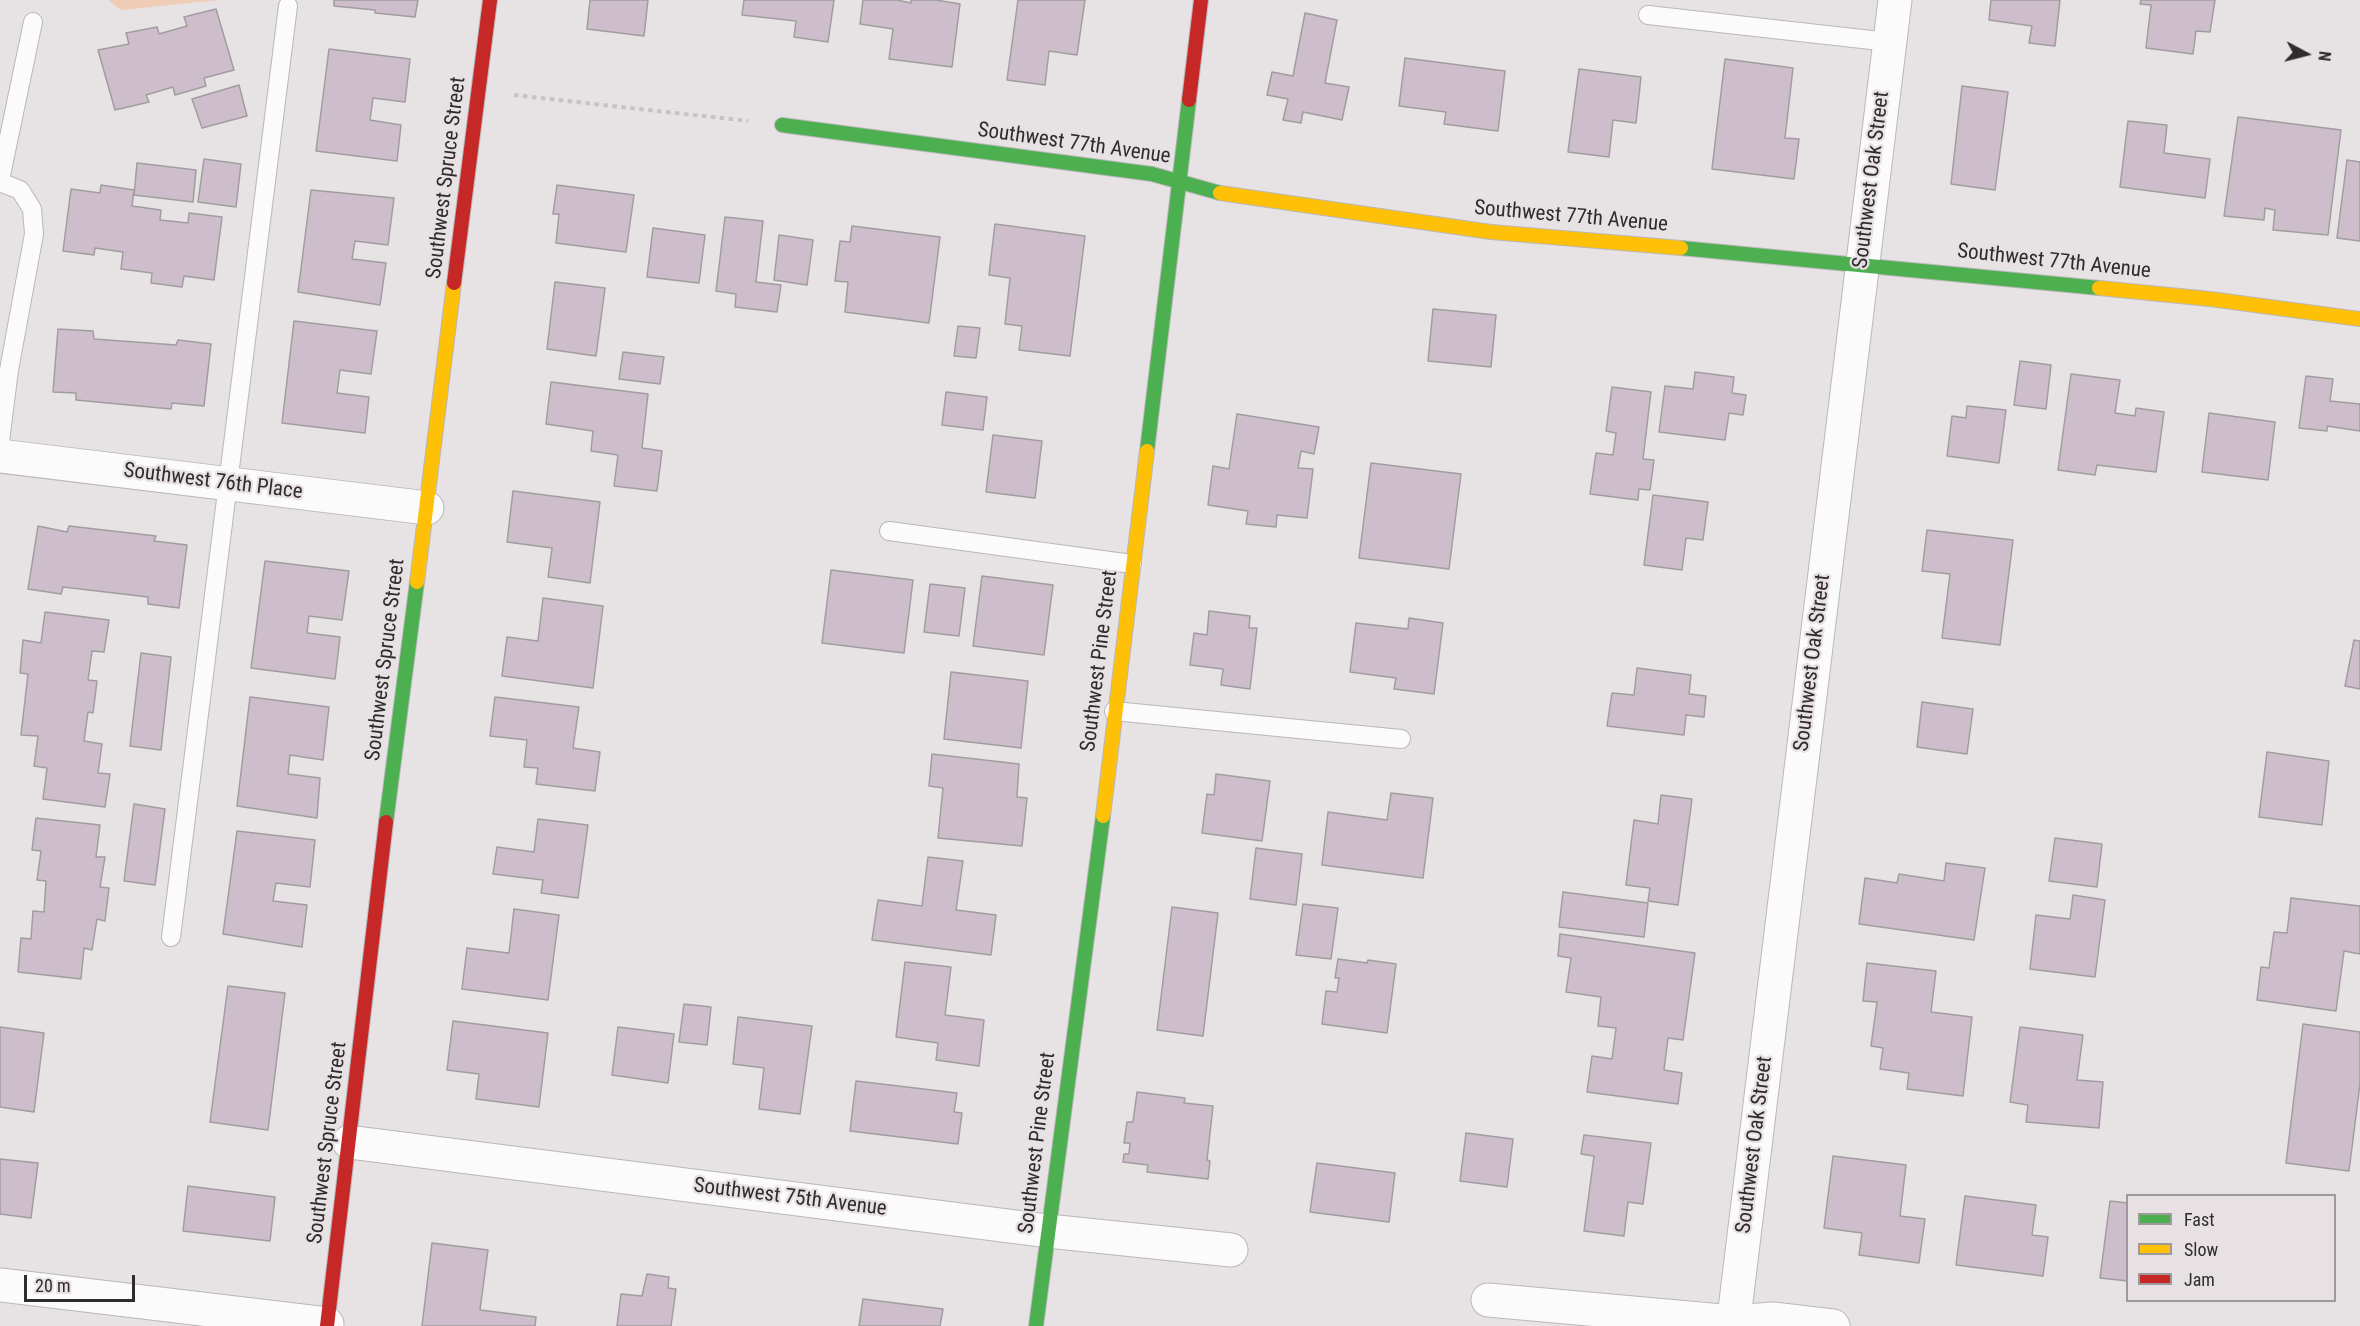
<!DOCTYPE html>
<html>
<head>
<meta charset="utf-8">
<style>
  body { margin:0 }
  #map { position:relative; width:2360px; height:1326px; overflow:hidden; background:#e7e2e4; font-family:"Roboto Condensed",sans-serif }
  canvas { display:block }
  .legend { position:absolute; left:2126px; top:1194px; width:210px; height:108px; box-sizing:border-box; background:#e8e1e3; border:2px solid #9e999a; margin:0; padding:8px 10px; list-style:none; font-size:18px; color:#2f2c2d }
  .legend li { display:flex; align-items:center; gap:12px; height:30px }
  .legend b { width:30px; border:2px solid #9e999a }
  .north { position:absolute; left:2276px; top:24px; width:60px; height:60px; -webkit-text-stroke:4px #e8e1e3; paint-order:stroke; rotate:97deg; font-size:16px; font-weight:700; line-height:24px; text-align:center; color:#2f2c2d }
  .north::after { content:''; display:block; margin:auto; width:21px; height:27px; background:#2f2c2d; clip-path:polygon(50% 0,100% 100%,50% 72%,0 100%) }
  .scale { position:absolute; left:24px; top:1275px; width:111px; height:27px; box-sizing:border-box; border:3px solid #2f2c2d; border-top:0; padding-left:8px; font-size:18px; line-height:21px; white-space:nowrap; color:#2f2c2d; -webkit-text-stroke:4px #e8e1e3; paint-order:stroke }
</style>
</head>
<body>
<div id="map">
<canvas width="2360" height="1326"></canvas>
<ul class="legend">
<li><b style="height:8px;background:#4caf50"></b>Fast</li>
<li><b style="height:8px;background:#ffc107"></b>Slow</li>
<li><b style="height:8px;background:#c62828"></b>Jam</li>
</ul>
<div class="north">N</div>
<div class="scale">20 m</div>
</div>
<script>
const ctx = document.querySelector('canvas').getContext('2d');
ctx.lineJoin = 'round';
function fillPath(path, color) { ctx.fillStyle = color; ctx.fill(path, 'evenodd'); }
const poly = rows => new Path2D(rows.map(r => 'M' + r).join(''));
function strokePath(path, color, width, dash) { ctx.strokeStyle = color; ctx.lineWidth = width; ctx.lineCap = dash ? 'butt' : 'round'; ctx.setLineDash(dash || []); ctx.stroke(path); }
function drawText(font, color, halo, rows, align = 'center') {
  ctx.font = font + ' "Roboto Condensed",sans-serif'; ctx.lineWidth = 4.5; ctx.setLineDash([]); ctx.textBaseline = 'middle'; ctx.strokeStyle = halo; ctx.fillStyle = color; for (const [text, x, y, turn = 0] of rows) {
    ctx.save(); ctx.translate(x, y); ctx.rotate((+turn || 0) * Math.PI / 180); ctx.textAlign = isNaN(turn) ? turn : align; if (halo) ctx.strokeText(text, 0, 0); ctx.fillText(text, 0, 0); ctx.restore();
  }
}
const green = poly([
  [108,0,219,0,121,10]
]);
const building = poly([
  [334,0,418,0,415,17,375,13,375,10,334,6,334,0],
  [590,0,648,0,644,36,587,29,590,0],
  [744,0,834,0,828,42,794,37,796,21,742,15,744,0],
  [863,0,897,0,911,3,911,0,936,0,960,4,952,67,889,59,893,29,860,24,863,0],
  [1018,0,1085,0,1077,55,1049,51,1045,85,1007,80,1018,0],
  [1991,0,2060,0,2055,46,2029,43,2032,26,1989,20,1991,0],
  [2141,0,2215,0,2210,32,2196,31,2193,54,2146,48,2151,5,2140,4,2141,0],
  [216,9,234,70,204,78,206,86,175,95,173,87,146,95,149,102,115,110,98,50,129,44,126,33,157,27,159,34,187,26,184,17,216,9],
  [1305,13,1337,20,1325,83,1349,87,1342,120,1303,112,1301,123,1283,120,1288,99,1267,95,1272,72,1293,76,1305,13],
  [329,49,410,59,405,102,373,98,370,120,401,125,397,161,316,151,329,49],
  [1405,58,1505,71,1498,131,1444,124,1446,112,1399,106,1405,58],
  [1725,59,1793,68,1785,138,1799,139,1794,179,1712,169,1725,59],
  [1579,69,1641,77,1636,123,1613,120,1609,157,1568,152,1579,69],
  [239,85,247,116,202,128,192,99,239,85],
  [1962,86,2008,92,1995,190,1951,184,1962,86],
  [2238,117,2341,130,2328,235,2273,230,2275,210,2265,208,2264,220,2224,216,2238,117],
  [2128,121,2167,125,2164,153,2210,159,2205,198,2120,187,2128,121],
  [204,159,241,164,236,207,198,202,204,159],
  [2347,160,2360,162,2360,241,2337,238,2347,160],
  [137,163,196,170,193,202,134,195,137,163],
  [101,185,134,190,132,206,161,210,160,220,188,223,189,213,222,217,214,280,184,276,182,287,151,283,152,273,121,269,123,252,95,248,94,255,63,251,71,189,100,193,101,185],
  [557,185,634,195,626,252,556,243,559,214,553,214,557,185],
  [311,190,394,198,388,245,355,241,352,259,386,263,380,305,298,292,311,190],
  [725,217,763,221,756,282,781,285,777,312,735,307,736,294,716,291,725,217],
  [995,224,1085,236,1070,356,1019,350,1022,326,1005,324,1010,278,989,275,995,224],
  [852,226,940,237,929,323,845,312,848,282,835,281,840,241,850,242,852,226],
  [653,228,705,235,699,283,647,277,653,228],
  [779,235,813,240,807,285,774,280,779,235],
  [555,282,605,288,596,356,547,349,555,282],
  [1433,309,1496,315,1491,367,1428,361,1433,309],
  [294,321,377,331,371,374,340,370,337,393,369,397,365,433,282,423,294,321],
  [958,326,980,328,976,358,954,356,958,326],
  [58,329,93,331,94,339,176,345,178,340,211,344,204,406,172,403,171,409,76,400,76,393,53,392,58,329],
  [623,352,664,357,660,384,619,379,623,352],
  [2020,361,2051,365,2046,409,2014,405,2020,361],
  [1695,372,1734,377,1732,393,1746,395,1743,415,1729,413,1725,440,1659,432,1665,386,1693,389,1695,372],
  [2071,374,2120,380,2115,413,2135,416,2136,408,2164,412,2156,472,2097,465,2095,475,2058,470,2071,374],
  [2306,376,2333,379,2330,401,2360,404,2360,431,2327,426,2327,431,2299,428,2306,376],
  [551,382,648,394,642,448,662,451,657,491,614,486,618,455,591,451,593,431,546,424,551,382],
  [1612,387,1651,392,1643,459,1654,460,1650,490,1639,489,1638,500,1590,494,1596,453,1613,455,1616,433,1606,431,1612,387],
  [946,392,987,397,983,430,942,425,946,392],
  [1967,406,2006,410,1999,463,1947,456,1952,416,1966,418,1967,406],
  [2209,413,2275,422,2268,480,2202,472,2209,413],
  [1237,414,1319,427,1314,454,1301,451,1298,468,1313,469,1307,518,1277,515,1276,527,1246,524,1248,511,1208,505,1213,466,1229,469,1237,414],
  [993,435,1042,441,1035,498,986,492,993,435],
  [1371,463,1461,474,1449,569,1359,558,1371,463],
  [513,491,600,502,590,583,548,577,552,548,507,542,513,491],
  [1653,495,1708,502,1703,540,1686,538,1682,570,1644,565,1653,495],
  [38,526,67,532,69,526,156,536,154,541,187,545,179,608,148,604,148,597,63,587,61,594,28,589,38,526],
  [1927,530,2013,540,2000,645,1942,638,1950,574,1922,571,1927,530],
  [265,561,349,571,342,620,309,616,307,633,340,637,335,679,251,668,265,561],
  [831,570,913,580,904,653,822,643,831,570],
  [982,576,1053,585,1044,655,973,646,982,576],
  [930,584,965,588,959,636,924,632,930,584],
  [543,598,603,606,593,688,502,676,507,637,538,641,543,598],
  [1209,611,1250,616,1249,628,1257,628,1250,689,1221,685,1223,669,1190,665,1194,633,1207,635,1209,611],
  [45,612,109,620,104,652,92,651,88,680,97,681,93,713,88,712,84,741,102,744,98,773,110,774,105,807,43,799,47,768,34,766,38,736,21,735,28,674,20,673,23,640,41,643,45,612],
  [1409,618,1443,623,1434,694,1394,689,1396,678,1350,672,1356,623,1408,629,1409,618],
  [2354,640,2360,641,2360,689,2345,686,2354,640],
  [141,653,171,657,161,750,130,746,141,653],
  [1637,668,1691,675,1689,694,1706,696,1704,717,1686,715,1684,735,1607,726,1612,693,1634,695,1637,668],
  [951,672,1028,681,1021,748,944,739,951,672],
  [250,697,329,707,323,760,290,755,288,774,320,778,317,818,237,806,250,697],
  [495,697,579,707,573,748,600,752,595,791,536,784,538,768,524,767,527,740,490,736,495,697],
  [1922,702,1973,709,1967,754,1917,747,1922,702],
  [2267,752,2329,761,2322,825,2259,817,2267,752],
  [932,754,1019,764,1017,797,1027,798,1022,846,938,838,943,788,929,786,932,754],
  [1216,774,1270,781,1262,841,1202,833,1207,794,1214,795,1216,774],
  [1391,793,1433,798,1423,878,1322,865,1328,812,1387,820,1391,793],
  [1661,795,1692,799,1678,905,1648,901,1650,888,1626,885,1634,820,1658,824,1661,795],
  [134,804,165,809,155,885,124,881,134,804],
  [36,818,100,825,96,857,105,857,100,887,109,888,105,921,97,919,92,950,84,948,81,979,18,972,21,938,31,939,33,911,44,912,46,881,37,880,41,851,32,850,36,818],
  [538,819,588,825,578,898,541,893,543,880,493,874,497,847,534,852,538,819],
  [237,831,315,840,310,887,276,883,273,901,307,905,302,947,223,934,237,831],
  [2055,838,2102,844,2097,887,2049,881,2055,838],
  [1256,848,1302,854,1296,905,1250,899,1256,848],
  [928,857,963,861,956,910,996,915,991,955,872,940,878,900,922,906,928,857],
  [1946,863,1985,868,1974,940,1859,924,1865,878,1897,883,1899,874,1944,881,1946,863],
  [1563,892,1648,903,1644,937,1559,927,1563,892],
  [2073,895,2105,900,2095,977,2030,969,2036,915,2070,919,2073,895],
  [2291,898,2360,906,2360,954,2344,951,2336,1011,2257,1000,2261,967,2269,968,2274,932,2287,933,2291,898],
  [1303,904,1338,908,1331,959,1296,955,1303,904],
  [1172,907,1218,913,1203,1036,1157,1030,1172,907],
  [514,909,559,915,548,1000,462,989,467,948,509,953,514,909],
  [1560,934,1695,953,1683,1040,1668,1038,1664,1070,1682,1073,1678,1104,1587,1092,1592,1056,1612,1059,1616,1028,1598,1026,1601,997,1566,992,1571,958,1558,956,1560,934],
  [1338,959,1367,963,1368,960,1396,964,1387,1033,1322,1024,1326,991,1337,992,1339,978,1335,978,1338,959],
  [905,962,951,967,945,1015,984,1020,979,1066,936,1060,938,1043,896,1037,905,962],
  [1867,963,1936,971,1931,1012,1972,1017,1963,1096,1907,1089,1909,1073,1880,1069,1883,1048,1871,1046,1877,1002,1863,1001,1867,963],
  [228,986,285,993,268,1130,210,1122,228,986],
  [684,1004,711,1007,707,1045,679,1042,684,1004],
  [738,1017,812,1026,800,1114,759,1109,764,1068,733,1064,738,1017],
  [453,1021,548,1033,539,1107,476,1099,479,1074,447,1070,453,1021],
  [2303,1024,2360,1032,2360,1084,2349,1171,2286,1163,2303,1024],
  [0,1027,44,1033,34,1112,0,1107,0,1027],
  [618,1027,674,1034,668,1083,612,1075,618,1027],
  [2020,1027,2083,1035,2077,1080,2103,1082,2099,1128,2026,1122,2028,1105,2010,1102,2020,1027],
  [856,1081,957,1093,954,1112,962,1113,958,1144,850,1131,856,1081],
  [1137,1092,1185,1098,1184,1103,1213,1106,1207,1160,1210,1161,1208,1179,1147,1172,1148,1165,1123,1162,1124,1154,1129,1154,1130,1143,1124,1143,1127,1122,1133,1122,1137,1092],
  [1466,1133,1513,1139,1507,1187,1460,1181,1466,1133],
  [1584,1135,1651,1143,1643,1204,1628,1202,1624,1236,1584,1231,1594,1156,1581,1154,1584,1135],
  [1833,1156,1906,1165,1900,1216,1925,1219,1919,1263,1859,1255,1862,1233,1824,1228,1833,1156],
  [0,1159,38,1163,31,1218,0,1214,0,1159],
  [1317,1163,1395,1173,1389,1222,1310,1212,1317,1163],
  [188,1186,275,1197,270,1241,183,1231,188,1186],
  [1965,1196,2036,1205,2032,1235,2048,1237,2043,1276,1956,1265,1965,1196],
  [2110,1201,2128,1203,2128,1281,2100,1278,2110,1201],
  [432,1243,488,1250,480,1310,536,1317,535,1326,422,1326,432,1243],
  [647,1274,669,1277,668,1288,676,1289,671,1326,617,1326,621,1294,642,1296,647,1274],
  [863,1299,943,1309,940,1326,859,1326,863,1299]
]);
const path = poly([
  [514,95,748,121]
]);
const lane = poly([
  [1648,15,1889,42],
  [0,180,33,22],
  [0,182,20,190,32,209,34,234,9,370,0,441],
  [889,531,1132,564],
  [1114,711,1401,739],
  [171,937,288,6]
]);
const street = poly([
  [0,456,427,508],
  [349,1142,1048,1231,1231,1250],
  [0,1285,327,1324],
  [1488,1300,1733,1322,1773,1319,1833,1326],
  [1733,1326,1895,0]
]);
const fast = poly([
  [782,125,1152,174,1220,193],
  [1681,248,2099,288],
  [1147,451,1189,100],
  [386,822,417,582],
  [1036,1326,1103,816]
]);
const slow = poly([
  [1220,193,1491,232,1681,248],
  [2099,288,2210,299,2360,319],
  [417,582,454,283],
  [1103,816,1147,451]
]);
const jam = poly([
  [1189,100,1201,0],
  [454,283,490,0],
  [327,1326,386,822]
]);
const streetNames = [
  ["Southwest 77th Avenue",1074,144,8],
  ["Southwest Spruce Street",447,178,-83],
  ["Southwest Oak Street",1872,180,-83],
  ["Southwest 77th Avenue",1571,217,5],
  ["Southwest 77th Avenue",2054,262,6],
  ["Southwest 76th Place",213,482,7],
  ["Southwest Spruce Street",386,660,-83],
  ["Southwest Pine Street",1100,661,-83],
  ["Southwest Oak Street",1813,663,-83],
  ["Southwest Spruce Street",328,1143,-83],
  ["Southwest Pine Street",1038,1143,-83],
  ["Southwest Oak Street",1755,1145,-83],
  ["Southwest 75th Avenue",790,1198,7]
];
fillPath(green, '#efccb5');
fillPath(building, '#cebecc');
strokePath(building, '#a09d9f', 1.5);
strokePath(lane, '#bab7b8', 20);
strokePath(street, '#bab7b8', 35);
strokePath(fast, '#bab7b8', 16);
strokePath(slow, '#bab7b8', 16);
strokePath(jam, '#bab7b8', 16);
strokePath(path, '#c5c4c5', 4, [4.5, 4.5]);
strokePath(lane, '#fbfbfb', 18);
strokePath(street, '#fbfbfb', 33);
strokePath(fast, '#4caf50', 14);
strokePath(slow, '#ffc107', 14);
strokePath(jam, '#c62828', 14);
drawText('21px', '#2f2c2d', '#e8e1e3', streetNames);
</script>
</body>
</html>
